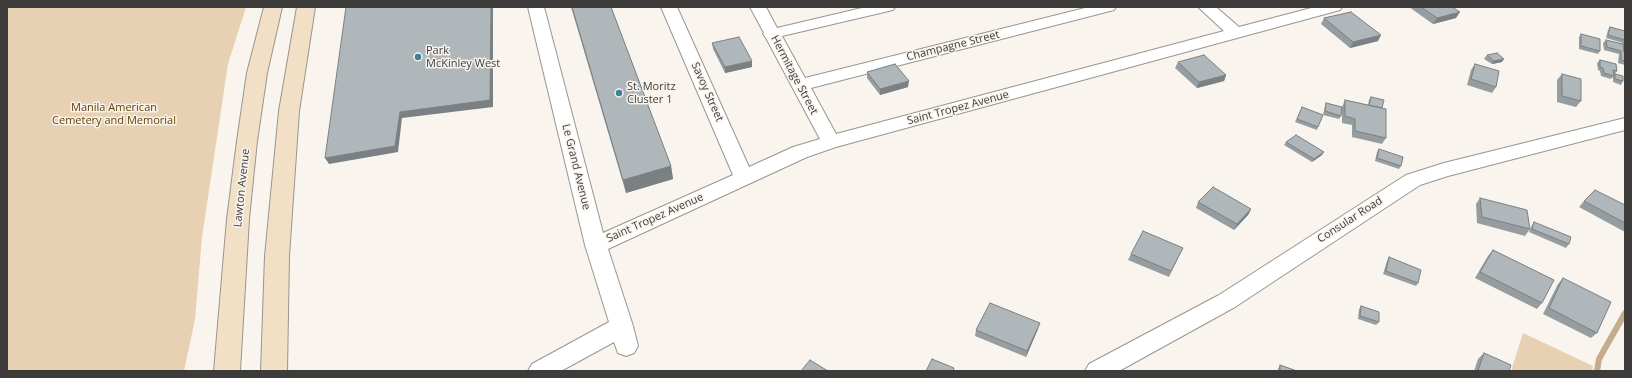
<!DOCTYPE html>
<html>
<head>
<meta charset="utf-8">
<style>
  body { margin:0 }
  #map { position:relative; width:1632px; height:378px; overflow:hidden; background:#f9f4ed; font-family:"Open Sans",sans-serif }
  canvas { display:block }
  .frame { position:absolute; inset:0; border:8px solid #3e3c3a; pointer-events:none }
</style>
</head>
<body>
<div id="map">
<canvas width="1632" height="378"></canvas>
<div class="frame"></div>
</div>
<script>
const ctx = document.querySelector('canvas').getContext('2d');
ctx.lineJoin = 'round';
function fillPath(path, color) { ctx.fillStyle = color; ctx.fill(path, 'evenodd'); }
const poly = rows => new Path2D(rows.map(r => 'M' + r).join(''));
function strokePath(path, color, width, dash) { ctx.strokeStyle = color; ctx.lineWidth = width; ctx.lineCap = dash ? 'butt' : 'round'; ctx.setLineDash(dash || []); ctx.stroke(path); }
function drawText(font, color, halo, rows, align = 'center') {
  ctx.font = font + ' "Open Sans",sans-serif'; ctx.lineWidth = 3; ctx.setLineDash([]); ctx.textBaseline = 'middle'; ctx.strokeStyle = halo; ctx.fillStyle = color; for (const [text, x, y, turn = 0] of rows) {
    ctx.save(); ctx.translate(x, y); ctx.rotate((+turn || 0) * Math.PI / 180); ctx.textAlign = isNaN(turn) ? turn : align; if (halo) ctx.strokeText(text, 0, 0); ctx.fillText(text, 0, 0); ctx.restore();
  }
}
const green = poly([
  [7,7,246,7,228,64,202,237,195,319,184,371,7,371],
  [1523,333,1593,366,1592,371,1511,371]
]);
const stream = poly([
  [1597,371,1599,359,1625,313]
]);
const street = poly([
  [528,7,544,7,603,233,733,175,661,7,677,7,749,167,793,147,820,139,766,38,763,34,764,33,750,7,766,7,777,28,866,7,895,7,893,10,782,36,805,78,1089,7,1116,7,1114,10,811,88,836,134,1224,31,1198,7,1216,7,1239,27,1315,7,1342,7,1340,10,836,147,807,157,608,249,633,326,638,346,634,353,626,356,618,353,614,342,561,371,528,371,532,364,609,322,585,245,528,7],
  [1625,118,1625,130,1448,176,1420,185,1235,307,1119,371,1085,371,1089,364,1219,295,1406,175,1444,163,1625,118]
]);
const secondary = poly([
  [264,7,282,7,267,73,257,141,249,219,240,371,214,371,227,219,237,141,247,73,264,7],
  [297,7,315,7,299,111,289,256,287,371,261,371,265,256,279,111,297,7]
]);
const wall = poly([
  [571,7,611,7,671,166,673,179,626,193],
  [1409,7,1452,7,1456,18,1433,24],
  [1324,18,1378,41,1350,48,1321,24],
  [1610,27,1625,31,1625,65,1618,63,1619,54,1604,50,1603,43,1606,40,1622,44,1623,43,1606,38,1608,30],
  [1581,34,1600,51,1598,54,1579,49,1579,37],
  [712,43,752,61,752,67,725,73,713,49],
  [1487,55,1502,62,1492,64,1484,59],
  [1600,60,1617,71,1614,75,1614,74,1614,76,1611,79,1601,76,1600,71,1598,70,1597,63],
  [1178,62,1226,75,1224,81,1197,88,1175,68],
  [1475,64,1496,87,1492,93,1467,85,1471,70],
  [867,72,908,87,880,95,867,78],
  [1562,74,1581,101,1576,107,1557,102,1557,80],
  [1615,74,1623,81,1621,85,1613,82,1613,77],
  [1371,97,1382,108,1386,138,1382,144,1352,137,1352,125,1342,123,1342,108,1341,116,1339,119,1323,115,1325,106,1326,103,1342,107,1345,100,1368,105,1369,100],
  [1302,107,1318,127,1317,130,1295,122],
  [1286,142,1322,155,1312,162,1284,145],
  [1379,149,1401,166,1399,169,1375,161,1377,152],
  [1480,198,1530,229,1525,236,1477,223,1476,204],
  [1584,201,1625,205,1625,232,1579,207],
  [1198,202,1251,209,1248,215,1234,230,1196,208],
  [1534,222,1569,244,1566,248,1529,232,1532,225],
  [1183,248,1169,277,1128,260,1131,254],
  [1493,250,1542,303,1537,309,1475,278,1488,256],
  [1389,257,1418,283,1416,286,1383,274,1387,261],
  [1563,278,1597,333,1591,338,1543,314,1558,284],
  [1361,306,1379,322,1376,325,1358,319,1359,309],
  [1038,329,1026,357,975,336,976,330],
  [1484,353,1509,371,1474,371,1478,359],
  [1280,365,1297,371,1277,371]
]);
const shadedWall = poly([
  [491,7,493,7,493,107,402,118,398,152,329,164,325,158,400,112],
  [1460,12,1456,18,1433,24,1437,18],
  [1381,35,1378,41,1350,48,1353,42],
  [1504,59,1502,62,1492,64,1494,61],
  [752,61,752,67,725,73,725,67],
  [1226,75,1224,81,1197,88,1199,82],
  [909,81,908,87,880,95,880,89],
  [1324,152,1322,155,1312,162,1314,159],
  [671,166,673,179,626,193,623,180],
  [1251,209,1248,215,1234,230,1237,224],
  [1040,323,1038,329,1026,357,1027,351]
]);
const building = poly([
  [346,7,491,7,490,100,400,112,395,146,325,158,346,7],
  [572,7,611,7,671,166,623,180,572,7],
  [1421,7,1452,7,1460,12,1437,18,1421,7],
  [1351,12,1381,35,1353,42,1324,18,1351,12],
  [1610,27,1625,31,1625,40,1608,35,1610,27],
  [1581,34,1600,39,1600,51,1581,46,1581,34],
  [739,37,752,61,725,67,712,43,739,37],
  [1606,40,1623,44,1624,52,1625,49,1625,61,1621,60,1621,51,1607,47,1606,40],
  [1497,53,1504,59,1494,61,1487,55,1497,53],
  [1204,55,1226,75,1199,82,1178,62,1204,55],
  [1600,60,1616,64,1617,71,1613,70,1614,76,1604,73,1603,68,1600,67,1600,60],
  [895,64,909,81,880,89,867,72,895,64],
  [1475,64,1499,71,1496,87,1471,79,1475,64],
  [1562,74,1581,79,1581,101,1562,96,1562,74],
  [1615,74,1623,76,1623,81,1615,79,1615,74],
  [1371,97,1384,100,1382,108,1369,105,1371,97],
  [1345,100,1386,109,1386,138,1355,131,1355,119,1345,116,1345,100],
  [1326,103,1342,107,1341,116,1325,111,1326,103],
  [1302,107,1323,115,1318,127,1297,119,1302,107],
  [1296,135,1324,152,1314,159,1286,142,1296,135],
  [1379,149,1403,157,1401,166,1377,158,1379,149],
  [1213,187,1251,209,1237,224,1198,202,1213,187],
  [1595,190,1625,205,1625,223,1584,201,1595,190],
  [1480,198,1527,210,1530,229,1482,217,1480,198],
  [1534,222,1571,237,1569,244,1532,229,1534,222],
  [1143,231,1183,248,1171,271,1131,254,1143,231],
  [1493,250,1554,280,1542,303,1480,272,1493,250],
  [1389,257,1421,270,1418,283,1386,271,1389,257],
  [1563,278,1611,302,1597,333,1549,308,1563,278],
  [990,303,1040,323,1027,351,976,330,990,303],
  [1361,306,1379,312,1379,322,1360,316,1361,306],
  [1484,353,1511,365,1509,371,1478,371,1484,353],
  [932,359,954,368,953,371,926,371,932,359],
  [810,360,828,371,801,371,810,360],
  [1280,365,1297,371,1280,371,1280,365]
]);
const markers = [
  [418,57,4,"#428095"],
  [619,93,4,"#428095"]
];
const streetNames = [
  ["Champagne Street",953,46,-14],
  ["Hermitage Street",794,75,62],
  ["Savoy Street",707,92,66],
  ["Saint Tropez Avenue",958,108,-15],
  ["Le Grand Avenue",576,167,76],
  ["Lawton Avenue",242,188,-84],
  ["Saint Tropez Avenue",655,218,-24],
  ["Consular Road",1350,220,-33]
];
const poiNames = [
  ["Park",426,51],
  ["McKinley West",426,64],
  ["St. Moritz",627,87],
  ["Cluster 1",627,100]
];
const parkNames = [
  ["Manila American",114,108],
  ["Cemetery and Memorial",114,121]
];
fillPath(green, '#e8d0b2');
strokePath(stream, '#c5ac8c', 6);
strokePath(street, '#9a958f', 2);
strokePath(secondary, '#9a958f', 2);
fillPath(street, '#fff');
fillPath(secondary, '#f1e0c6');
fillPath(wall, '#969da1');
fillPath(shadedWall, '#7a8083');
fillPath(building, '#afb7bb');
strokePath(building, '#7a8083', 1);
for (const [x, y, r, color] of markers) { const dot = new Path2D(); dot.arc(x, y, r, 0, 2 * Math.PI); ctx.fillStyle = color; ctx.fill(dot); strokePath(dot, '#f9f4ed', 1.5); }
drawText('11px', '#3e3c3a', '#f9f4ed', streetNames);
drawText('11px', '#3e3c3a', '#f9f4ed', poiNames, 'left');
drawText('11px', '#634006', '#f9f4ed', parkNames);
</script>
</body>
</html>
